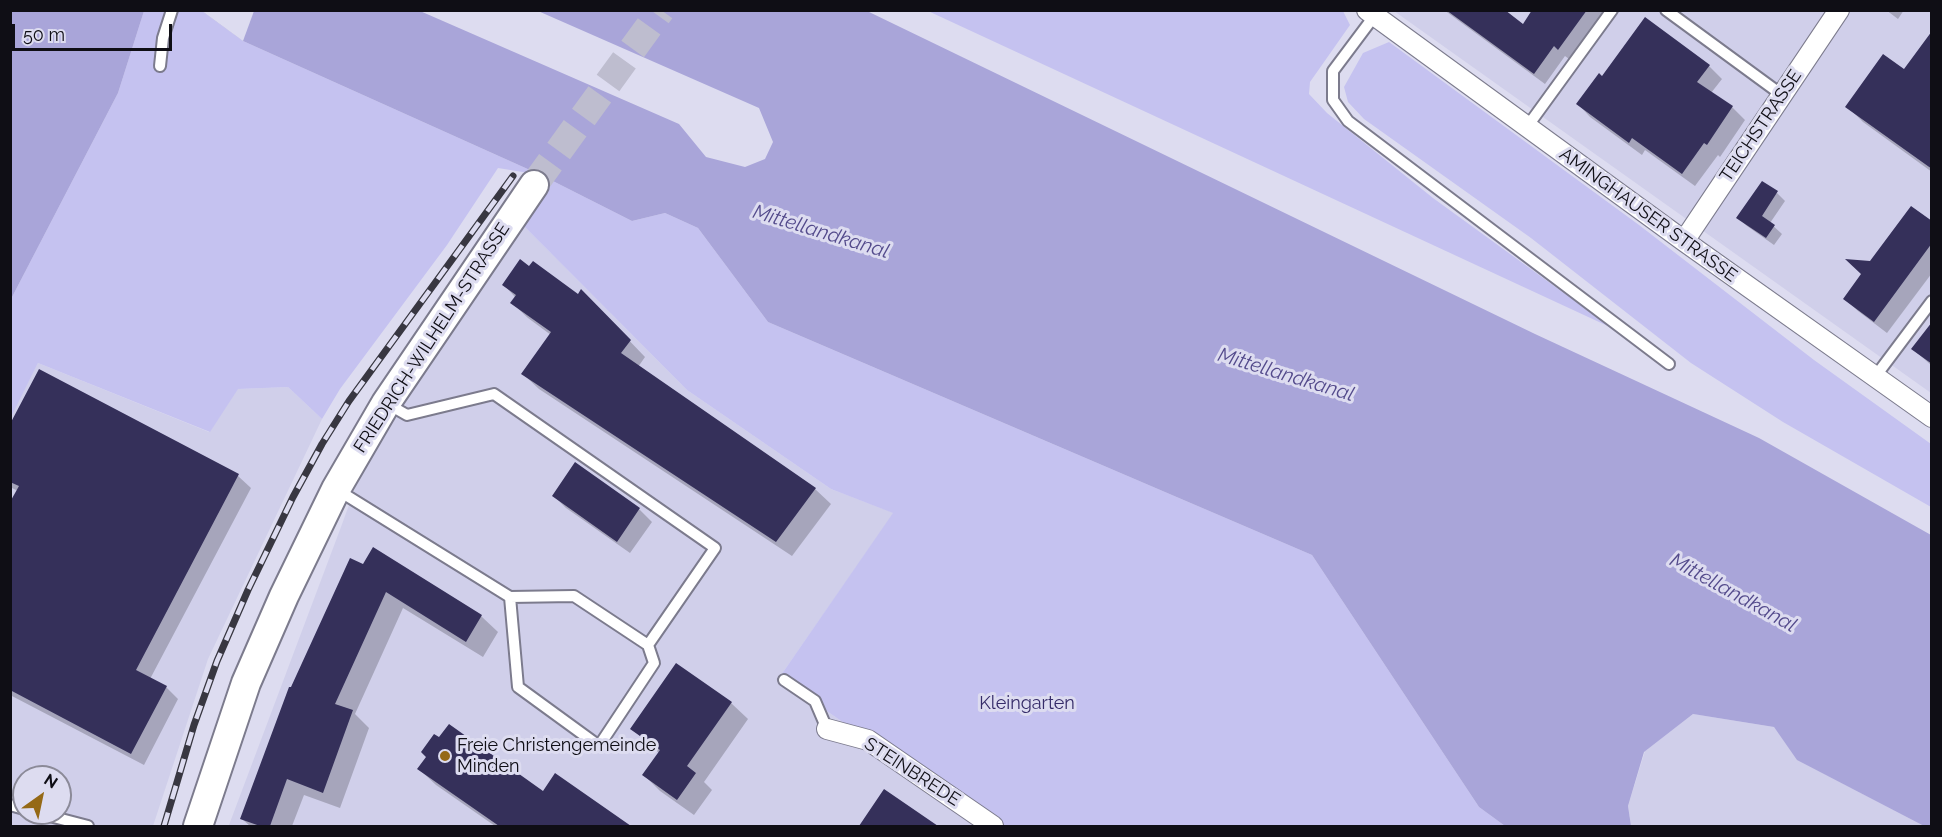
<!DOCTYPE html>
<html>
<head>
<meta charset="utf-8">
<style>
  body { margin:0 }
  #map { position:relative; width:1942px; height:837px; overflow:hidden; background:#dddcf0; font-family:Raleway,sans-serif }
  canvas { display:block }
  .frame { position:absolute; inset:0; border:12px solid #0f0e15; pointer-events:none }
  .north { position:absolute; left:12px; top:765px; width:60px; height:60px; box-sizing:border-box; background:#dddcf0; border:2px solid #8b8a98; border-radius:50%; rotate:33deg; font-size:16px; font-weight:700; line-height:24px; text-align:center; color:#0f0e15 }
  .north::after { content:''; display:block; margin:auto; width:21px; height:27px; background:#956916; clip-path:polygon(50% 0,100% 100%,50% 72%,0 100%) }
  .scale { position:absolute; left:12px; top:24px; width:160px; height:27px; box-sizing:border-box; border:3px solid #0f0e15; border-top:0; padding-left:8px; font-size:18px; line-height:21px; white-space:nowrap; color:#0f0e15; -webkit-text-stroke:4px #dddcf0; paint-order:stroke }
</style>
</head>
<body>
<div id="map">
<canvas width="1942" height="837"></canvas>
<div class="frame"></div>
<div class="north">N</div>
<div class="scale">50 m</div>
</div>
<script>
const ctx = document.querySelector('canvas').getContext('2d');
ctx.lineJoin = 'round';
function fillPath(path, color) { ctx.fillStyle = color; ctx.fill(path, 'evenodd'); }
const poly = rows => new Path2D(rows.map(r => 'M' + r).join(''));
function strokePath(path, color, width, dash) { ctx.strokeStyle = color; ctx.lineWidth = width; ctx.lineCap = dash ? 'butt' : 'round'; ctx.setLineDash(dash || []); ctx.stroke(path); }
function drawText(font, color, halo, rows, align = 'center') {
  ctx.font = font + ' Raleway,sans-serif'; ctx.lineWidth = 6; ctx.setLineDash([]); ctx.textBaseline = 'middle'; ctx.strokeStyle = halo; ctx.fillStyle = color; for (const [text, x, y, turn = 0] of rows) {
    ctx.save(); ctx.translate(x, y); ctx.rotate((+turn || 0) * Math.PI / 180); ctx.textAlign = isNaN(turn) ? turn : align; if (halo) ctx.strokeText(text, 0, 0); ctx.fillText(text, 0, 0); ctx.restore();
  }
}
const built = poly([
  [1394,11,1931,11,1931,393],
  [513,215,687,390,831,489,894,513,779,678,993,826,229,825,341,527,386,403],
  [38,363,209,432,237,389,288,387,322,419,208,659,153,826,11,826,10,417],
  [24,777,60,777,60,813,24,813],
  [1693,714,1774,727,1798,760,1924,826,1631,826,1628,806,1645,751]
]);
const green = poly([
  [144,11,202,11,243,41,541,175,632,221,665,213,698,228,768,322,1312,555,1479,807,1505,826,993,826,779,678,893,513,831,489,687,390,513,215,541,175,498,168,447,245,340,389,322,419,288,387,238,389,210,432,38,363,11,417,11,299,118,93],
  [928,11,1343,11,1350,25,1310,82,1309,94,1327,113,1433,198,1612,328],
  [1389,42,1639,225,1814,360,1931,444,1931,507,1783,422,1691,363,1531,238,1364,119,1348,102,1344,87,1363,53]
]);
const water = poly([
  [11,11,144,11,118,93,11,299],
  [202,11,420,11,679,124,706,157,745,167,765,159,773,142,759,108,538,11,867,11,1535,334,1759,438,1931,535,1931,826,1924,826,1797,760,1774,727,1693,714,1644,752,1628,806,1631,826,1505,826,1479,807,1312,555,768,322,698,228,665,213,632,221,541,175,243,41]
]);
const pier = poly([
  [202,11,254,10,254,11,243,41]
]);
const shadow = poly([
  [1444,10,1502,10,1523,26,1534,10,1605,10,1569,59,1565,56,1545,84],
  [1886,10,1904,10,1898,19],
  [1932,33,1932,172,1863,122,1847,106,1904,71],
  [1709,66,1722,79,1711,93,1732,107,1745,120,1720,157,1718,155,1695,186,1645,150,1642,155,1590,117,1578,104,1602,78],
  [1777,193,1785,201,1770,223,1782,234,1774,245,1747,226,1738,218],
  [1932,222,1932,273,1887,333,1858,311,1845,299,1871,263],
  [504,285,578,296,596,306,645,357,638,367,815,489,831,504,792,556,539,389,523,374,551,335,528,318,512,303,516,298],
  [1932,324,1932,366,1913,349],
  [40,371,238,476,251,488,150,679,166,687,178,699,144,765,10,695,10,506,18,491,10,487,10,427],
  [576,465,640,510,652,522,630,553,566,508,554,496],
  [351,560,481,616,498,632,483,657,403,608,355,714,369,728,340,808,304,795,292,826,250,826,242,819,292,689],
  [731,703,748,719,704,782,712,790,694,815,660,791,644,775,659,753,632,729],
  [419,769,543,793,555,775,628,826,495,826,436,785],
  [884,791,936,826,860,826]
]);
const building = poly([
  [1446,10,1505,10,1523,24,1532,10,1587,10,1558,50,1554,46,1534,74],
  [1645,17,1710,65,1697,82,1733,106,1707,145,1704,143,1682,174,1632,138,1629,143,1576,104,1599,73,1602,76],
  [1932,31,1932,169,1845,107,1883,54,1904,69],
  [1762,181,1778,191,1762,216,1775,225,1766,238,1736,218],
  [1911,206,1932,221,1932,243,1874,322,1843,299,1861,274,1845,259,1870,261],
  [520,259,529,266,533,261,578,294,581,289,631,340,621,353,816,488,776,542,521,374,551,332,510,303,516,295,502,285],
  [1932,322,1932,364,1911,349],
  [39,369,239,474,136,670,167,686,131,754,10,690,10,502,19,486,10,482,10,424],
  [575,462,640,508,617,542,552,496],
  [373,547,482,615,466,642,386,592,335,704,353,710,323,793,287,779,270,826,260,826,240,819,289,687,291,687,350,558,363,564],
  [676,663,732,702,687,766,696,773,677,800,642,775,660,750,630,729],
  [449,724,543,791,555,773,631,826,499,826,417,769,426,757,421,752,434,734,439,737],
  [884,789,938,826,859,826]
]);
const secondaryTunnel = poly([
  [534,185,661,10]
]);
const lane = poly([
  [1666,10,1782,95],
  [1375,15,1333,71,1333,100,1348,121,1669,364],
  [160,66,163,38,172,10],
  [1527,127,1612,10],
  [1875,377,1932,301],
  [386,403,407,415,494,394,715,548,648,645,574,596,510,597],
  [336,489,510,597,518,687,599,746,654,663,648,645],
  [784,680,815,701,827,729],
  [10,805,24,809],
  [38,813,88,826]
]);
const street = poly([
  [1367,10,1684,241,1932,417],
  [1684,241,1839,10],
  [827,729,868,740,993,826]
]);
const secondary = poly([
  [198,826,246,683,284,596,336,489,386,403,534,185]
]);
const rail = poly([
  [164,826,194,725,217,661,248,590,293,497,322,444,349,401,513,176]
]);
const markers = [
  [445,756,6,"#956916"]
];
const streetNames = [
  ["TEICHSTRASSE",1761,126,-56],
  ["AMINGHAUSER STRASSE",1648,215,36],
  ["FRIEDRICH-WILHELM-STRASSE",432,338,-57],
  ["STEINBREDE",912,772,33]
];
const parkNames = [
  ["Kleingarten",1027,704]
];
const poiNames = [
  ["Freie Christengemeinde",457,746],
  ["Minden",457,767]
];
const waterNames = [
  ["Mittellandkanal",821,232,17],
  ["Mittellandkanal",1286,375,17],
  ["Mittellandkanal",1733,593,29]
];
fillPath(built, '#d0cfea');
fillPath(green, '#c5c2f0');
fillPath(water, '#a9a5d9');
fillPath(pier, '#dddcf0');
fillPath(shadow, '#0003');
fillPath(building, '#35305a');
strokePath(secondaryTunnel, '#bebdcf', 28, [28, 14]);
strokePath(lane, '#7c7b8d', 14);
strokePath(street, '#7c7b8d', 22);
strokePath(secondary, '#7c7b8d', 32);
strokePath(lane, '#fff', 10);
strokePath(street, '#fff', 20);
strokePath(secondary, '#fff', 28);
strokePath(rail, '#383741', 7);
strokePath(rail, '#dddcf0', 4.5, [14]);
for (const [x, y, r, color] of markers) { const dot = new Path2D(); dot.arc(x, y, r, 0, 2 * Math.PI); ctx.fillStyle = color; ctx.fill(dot); strokePath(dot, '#dddcf0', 2); }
drawText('18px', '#0f0e15', '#dddcf0', streetNames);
drawText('18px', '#362c69', '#dddcf0', parkNames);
drawText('18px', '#0f0e15', '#dddcf0', poiNames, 'left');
drawText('italic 20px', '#544b8c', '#dddcf0', waterNames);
</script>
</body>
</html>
